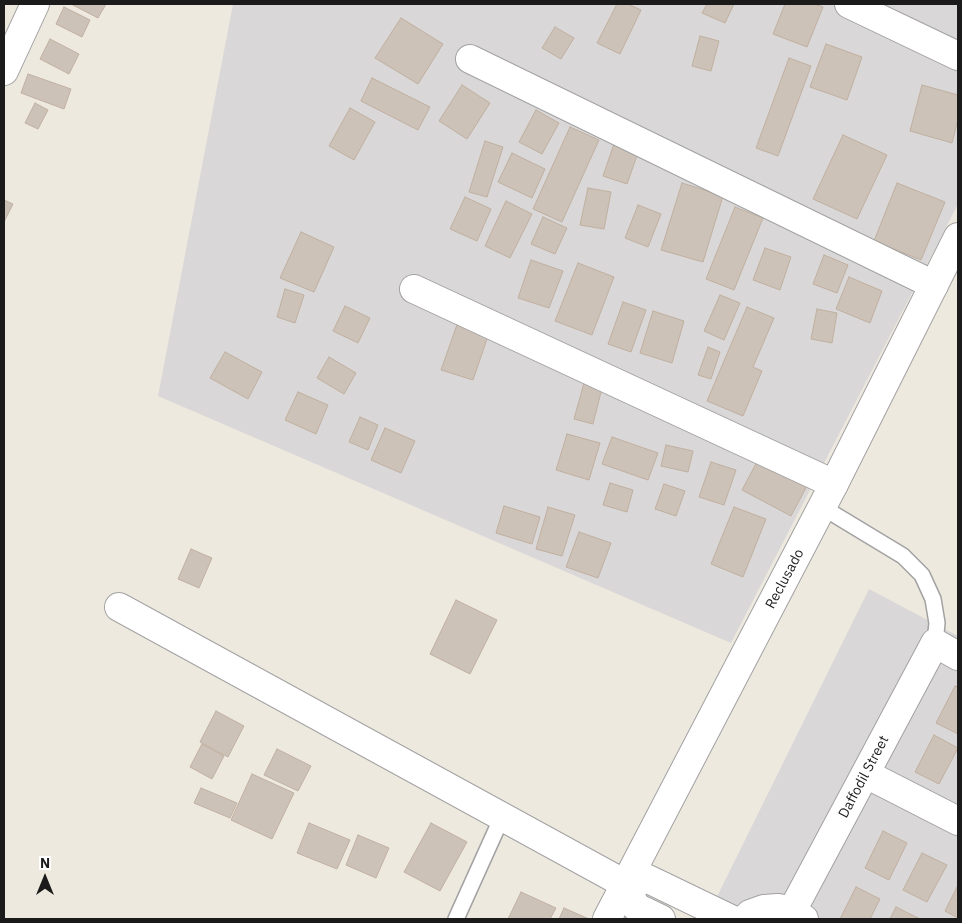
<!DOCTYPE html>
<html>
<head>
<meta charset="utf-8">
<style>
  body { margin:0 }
  #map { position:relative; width:962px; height:923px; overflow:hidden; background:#eee9df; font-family:"IBM Plex Sans",sans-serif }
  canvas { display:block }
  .frame { position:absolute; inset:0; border:5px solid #1b1b1b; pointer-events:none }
  .north { position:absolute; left:20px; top:853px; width:50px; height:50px; -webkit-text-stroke:4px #fff; paint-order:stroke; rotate:0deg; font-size:14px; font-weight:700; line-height:20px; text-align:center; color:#1b1b1b }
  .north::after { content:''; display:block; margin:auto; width:18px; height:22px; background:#1b1b1b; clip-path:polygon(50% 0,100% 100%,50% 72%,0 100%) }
</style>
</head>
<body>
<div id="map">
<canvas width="962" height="923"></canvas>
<div class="frame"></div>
<div class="north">N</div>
</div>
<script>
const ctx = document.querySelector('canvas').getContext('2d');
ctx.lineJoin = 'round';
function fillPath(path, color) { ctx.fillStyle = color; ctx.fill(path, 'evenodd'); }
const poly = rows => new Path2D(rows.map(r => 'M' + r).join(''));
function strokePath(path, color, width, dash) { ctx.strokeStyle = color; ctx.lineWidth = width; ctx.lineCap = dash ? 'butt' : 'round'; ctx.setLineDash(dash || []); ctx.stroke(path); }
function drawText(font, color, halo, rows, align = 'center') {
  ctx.font = font + ' "IBM Plex Sans",sans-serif'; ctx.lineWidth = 4; ctx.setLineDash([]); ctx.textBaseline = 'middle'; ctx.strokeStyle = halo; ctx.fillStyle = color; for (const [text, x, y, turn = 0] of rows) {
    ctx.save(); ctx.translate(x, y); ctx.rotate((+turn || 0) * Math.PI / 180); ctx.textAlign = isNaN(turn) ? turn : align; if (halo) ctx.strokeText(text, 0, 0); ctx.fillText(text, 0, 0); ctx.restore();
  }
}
const residential = poly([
  [233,4,958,4,958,204,731,643,158,396],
  [869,589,958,636,958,919,706,919]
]);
const building = poly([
  [71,4,106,4,98,18,71,4],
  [617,4,628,4,641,10,620,54,597,43,617,4],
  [707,4,734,4,725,23,702,13,707,4],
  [785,4,814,4,823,7,807,47,773,34,785,4],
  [64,7,90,20,82,37,56,24,64,7],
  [401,18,443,44,418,84,375,58,401,18],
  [555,27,574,38,561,59,542,48,555,27],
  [700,36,719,41,711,71,692,66,700,36],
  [50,39,79,54,69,74,40,59,50,39],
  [826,44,862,57,847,100,810,87,826,44],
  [789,58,811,66,778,156,756,148,789,58],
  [28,74,71,89,64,109,21,93,28,74],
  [372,78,430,107,418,130,361,101,372,78],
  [462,85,490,103,467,139,439,121,462,85],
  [922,85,958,95,958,119,952,143,910,131,922,85],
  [35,103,48,110,38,129,25,123,35,103],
  [350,108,375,122,354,160,329,146,350,108],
  [536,110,559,123,542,154,519,142,536,110],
  [570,127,599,140,562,222,533,209,570,127],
  [843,135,887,155,857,219,813,199,843,135],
  [485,141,503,147,487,197,469,192,485,141],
  [615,141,639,150,627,184,603,176,615,141],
  [512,153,545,169,532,198,498,182,512,153],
  [682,183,723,196,703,262,661,250,682,183],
  [897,183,945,202,921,260,874,241,897,183],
  [588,188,611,192,604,229,580,225,588,188],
  [465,197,491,209,477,241,450,229,465,197],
  [4,200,13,204,4,222,4,200],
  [506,201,532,214,510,258,485,246,506,201],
  [638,205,661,214,648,247,625,238,638,205],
  [735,207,763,218,734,290,706,279,735,207],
  [543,217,567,228,555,254,531,244,543,217],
  [301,232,334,247,314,292,280,278,301,232],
  [765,248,791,257,780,290,753,280,765,248],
  [824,255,848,265,837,293,813,284,824,255],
  [531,260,563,271,549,308,518,298,531,260],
  [578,263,614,277,592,335,555,321,578,263],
  [849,277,882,291,870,323,836,309,849,277],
  [285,289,304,295,295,323,277,317,285,289],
  [720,295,740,303,724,340,704,331,720,295],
  [623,302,646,310,631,352,608,344,623,302],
  [345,306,370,318,358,343,333,331,345,306],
  [747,307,774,318,753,367,762,371,743,416,707,401,747,307],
  [817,309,837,313,832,343,811,339,817,309],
  [653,311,684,321,672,363,640,353,653,311],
  [459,319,490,330,473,380,441,370,459,319],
  [708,347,720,352,711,379,698,375,708,347],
  [225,352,262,372,248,399,210,378,225,352],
  [329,357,356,373,344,394,317,378,329,357],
  [584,383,602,388,593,424,574,419,584,383],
  [298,392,328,405,316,434,285,420,298,392],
  [360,417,378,425,368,450,349,442,360,417],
  [385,428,415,441,401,473,371,460,385,428],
  [567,434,600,443,589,480,556,470,567,434],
  [612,437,658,453,648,480,602,464,612,437],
  [666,445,693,451,688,472,661,466,666,445],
  [759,458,808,484,791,516,742,490,759,458],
  [711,462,736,470,724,505,699,497,711,462],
  [610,483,633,490,627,512,603,505,610,483],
  [664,484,685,491,676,516,655,509,664,484],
  [504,506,540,517,532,544,496,533,504,506],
  [548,507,575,515,562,556,536,549,548,507],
  [734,507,766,519,743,577,711,564,734,507],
  [579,532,611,543,598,578,566,567,579,532],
  [191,549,212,558,199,588,178,579,191,549],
  [456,600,497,620,470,674,430,654,456,600],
  [955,686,958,687,958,734,936,723,955,686],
  [216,711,244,726,228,757,200,742,216,711],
  [934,735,958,748,939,784,915,772,934,735],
  [202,744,224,756,212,779,190,767,202,744],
  [277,749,311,766,298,791,264,775,277,749],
  [252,774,294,793,272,839,231,820,252,774],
  [201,788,237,803,230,818,194,803,201,788],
  [309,823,350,840,337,869,297,853,309,823],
  [431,823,467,842,440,891,404,872,431,823],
  [883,831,907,843,889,880,865,868,883,831],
  [358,835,389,848,376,878,346,865,358,835],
  [922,853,947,865,927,902,903,890,922,853],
  [958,885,958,918,945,911,958,885],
  [856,887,880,899,870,919,840,919,856,887],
  [521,892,556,908,550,919,508,919,521,892],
  [896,907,920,919,890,919,896,907],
  [564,908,589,919,559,919,564,908]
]);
const service = poly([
  [822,507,903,556,922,575,933,599,937,623,935,643],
  [456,919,502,817]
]);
const minor = poly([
  [849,4,958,56],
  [470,59,934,285],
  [4,71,35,4],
  [414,289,834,484],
  [119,607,625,884,636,907,661,919],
  [866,774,958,821],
  [625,884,648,879,731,919],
  [792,911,935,643,958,656],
  [745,919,750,914,764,909,778,908,792,911,804,919]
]);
const tertiary = poly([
  [607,919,834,484,958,237]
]);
const streetNames = [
  ["Reclusado",785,579,-62],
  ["Daffodil Street",864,777,-62]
];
fillPath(residential, '#d9d7d7');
fillPath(building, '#cdc2b8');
strokePath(building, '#c0b0a0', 1);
strokePath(service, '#a2a2a2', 18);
strokePath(minor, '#a2a2a2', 30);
strokePath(tertiary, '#a2a2a2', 30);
strokePath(service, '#fff', 15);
strokePath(minor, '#fff', 28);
strokePath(tertiary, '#fff', 28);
drawText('14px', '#1b1b1b', '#fff', streetNames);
</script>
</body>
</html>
